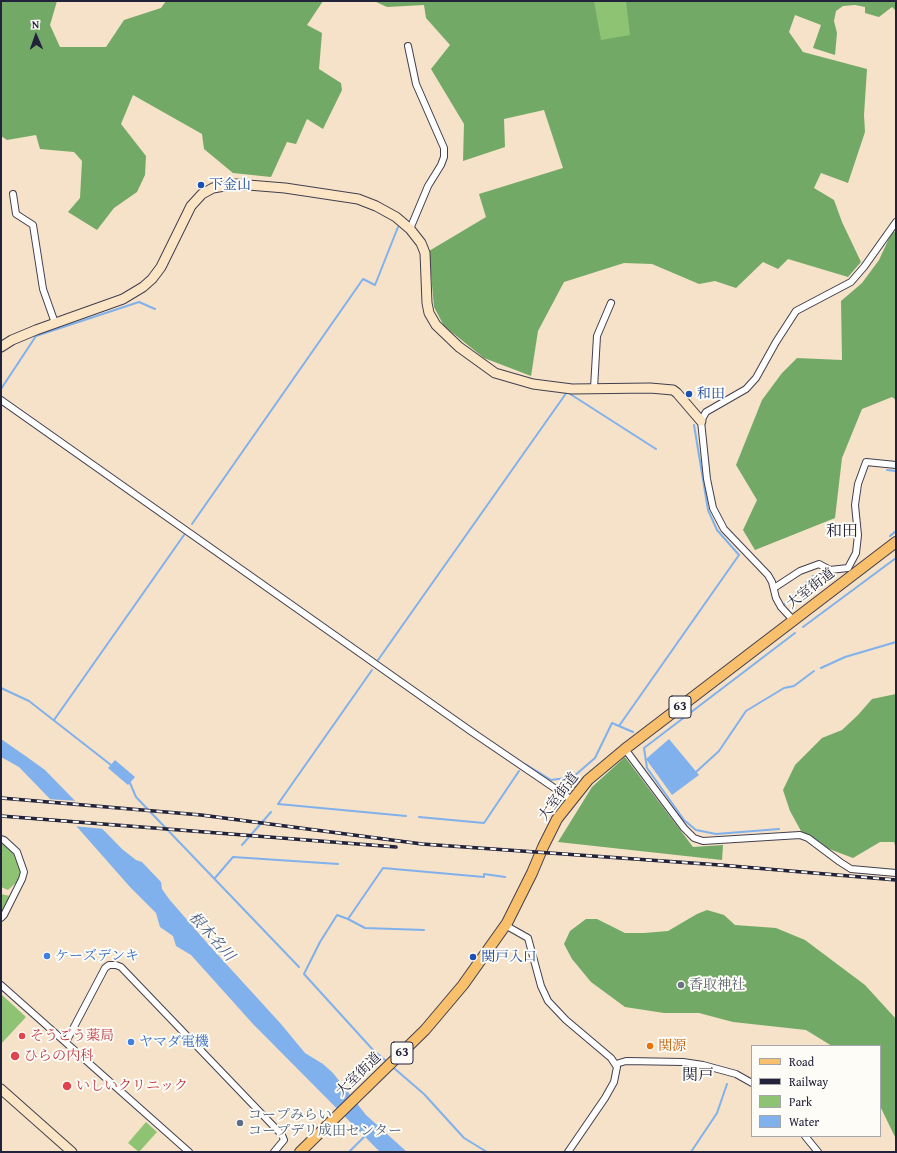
<!DOCTYPE html>
<html>
<head>
<meta charset="utf-8">
<style>
  body { margin:0 }
  #map { position:relative; width:897px; height:1153px; overflow:hidden; background:#f5e2c8; font-family:"Gentium Book Plus",serif }
  canvas { display:block }
  .frame { position:absolute; inset:0; border:2px solid #22223b; pointer-events:none }
  .legend { position:absolute; left:751px; top:1045px; width:130px; height:92px; box-sizing:border-box; background:#fdfcf7; border:1px solid #a5a5ac; margin:0; padding:5px 7px; list-style:none; font-size:12px; color:#22223b }
  .legend li { display:flex; align-items:center; gap:8px; height:20px }
  .legend b { width:20px; border:1px solid #a5a5ac }
  .north { position:absolute; left:16px; top:16px; width:40px; height:40px; -webkit-text-stroke:3px #fdfcf7; paint-order:stroke; rotate:358deg; font-size:11px; font-weight:700; line-height:16px; text-align:center; color:#22223b }
  .north::after { content:''; display:block; margin:auto; width:14px; height:18px; background:#22223b; clip-path:polygon(50% 0,100% 100%,50% 72%,0 100%) }
</style>
</head>
<body>
<div id="map">
<canvas width="897" height="1153"></canvas>
<div class="frame"></div>
<ul class="legend">
<li><b style="height:5px;background:#f8bf6c"></b>Road</li>
<li><b style="height:5px;background:#22223b"></b>Railway</li>
<li><b style="height:11px;background:#8fc374"></b>Park</li>
<li><b style="height:11px;background:#81b1ec"></b>Water</li>
</ul>
<div class="north">N</div>
</div>
<script>
const ctx = document.querySelector('canvas').getContext('2d');
ctx.lineJoin = 'round';
function fillPath(path, color) { ctx.fillStyle = color; ctx.fill(path, 'evenodd'); }
const poly = rows => new Path2D(rows.map(r => 'M' + r).join(''));
function strokePath(path, color, width, dash) { ctx.strokeStyle = color; ctx.lineWidth = width; ctx.lineCap = dash ? 'butt' : 'round'; ctx.setLineDash(dash || []); ctx.stroke(path); }
function drawText(font, color, halo, rows, align = 'center') {
  ctx.font = font + ' "Gentium Book Plus","Noto Serif JP",serif'; ctx.lineWidth = 4; ctx.setLineDash([]); ctx.textBaseline = 'middle'; ctx.strokeStyle = halo; ctx.fillStyle = color; for (const [text, x, y, turn = 0] of rows) {
    ctx.save(); ctx.translate(x, y); ctx.rotate((+turn || 0) * Math.PI / 180); ctx.textAlign = isNaN(turn) ? turn : align; if (halo) ctx.strokeText(text, 0, 0); ctx.fillText(text, 0, 0); ctx.restore();
  }
}
const green = poly([
  [569,1,656,1,630,77],
  [1,843,9,848,14,855,21,873,17,882,8,890,1,887],
  [1,894,10,896,3,911,1,910],
  [1,994,26,1017,1,1044],
  [146,1122,157,1132,139,1152,128,1143]
]);
const forest = poly([
  [1,1,57,1,50,25,60,47,106,47,124,20,161,8,166,1,323,1,307,25,322,33,319,69,341,83,342,90,323,129,307,119,296,144,287,142,271,177,233,173,204,149,202,134,133,95,121,124,146,156,145,175,137,192,114,208,97,230,68,212,80,198,82,161,74,152,40,149,36,135,7,140,1,136],
  [374,1,594,1,601,40,630,35,626,1,896,1,896,11,892,7,879,17,865,13,865,7,855,5,843,6,836,11,834,21,837,33,835,55,813,48,821,25,795,15,789,32,803,52,867,69,864,115,865,132,848,183,821,173,814,188,834,200,842,222,861,262,848,277,788,259,778,269,763,262,736,288,715,281,699,284,652,264,624,263,564,282,538,331,531,376,484,358,444,326,434,307,429,251,486,217,479,194,563,168,544,110,504,119,505,147,463,161,464,124,431,69,450,45,426,18,424,5,387,7],
  [893,230,896,234,896,400,892,397,862,409,842,458,835,518,755,550,743,530,757,500,736,465,762,400,782,373,797,358,842,360,841,301,862,283,879,260],
  [896,694,896,848,894,842,880,842,853,858,824,847,801,831,790,811,783,790,795,765,822,738,842,730,858,715,872,699],
  [625,757,693,847,723,845,722,860,558,842,592,787],
  [707,910,724,915,735,925,776,928,805,940,865,985,896,1019,896,1139,880,1106,880,1046,832,1046,806,1030,733,1022,699,1013,664,1013,625,1007,591,982,572,959,564,944,570,931,586,919,597,919,625,933,644,933,668,931,697,914]
]);
const water = poly([
  [1,739,27,757,45,770,122,849,136,860,142,862,161,882,162,889,169,899,208,944,281,1024,305,1053,323,1064,333,1073,366,1115,407,1152,380,1152,253,1024,191,955,176,946,173,936,160,927,156,913,130,887,78,828,19,767,1,757],
  [669,739,699,775,672,795,646,759],
  [115,760,135,777,128,785,108,768]
]);
const pier = poly([
  [47,799,78,801,105,829,73,826]
]);
const stream = poly([
  [1,389,36,336,139,302,155,309],
  [887,470,896,471],
  [192,524,363,279,375,285,398,227],
  [890,536,896,531],
  [785,604,813,576],
  [803,627,896,558],
  [378,660,567,392,656,449],
  [821,668,845,657,896,642],
  [1,688,29,701,111,765],
  [54,720,184,535],
  [619,726,739,555,717,530,708,510,694,425],
  [525,764,551,780,573,777,595,758,612,723,633,732],
  [696,772,719,751,746,711,784,688,794,686,814,671],
  [130,783,136,797,299,967],
  [278,804,372,670],
  [278,804,406,816],
  [419,817,484,823,519,771],
  [779,829,716,834,696,830,684,820,647,768,644,748,795,633],
  [242,845,271,812],
  [215,878,233,857,338,864],
  [348,919,365,928,424,930],
  [385,1060,374,1051,304,974,320,942,337,915,348,919,383,868,484,877,484,874,505,877],
  [395,1069,424,1094,464,1138,487,1152],
  [349,1152,365,1136],
  [691,1152,717,1113,727,1084]
]);
const street = poly([
  [408,46,416,84,444,148,444,157,441,165,428,186,410,229],
  [13,194,16,214,33,225,43,289,55,323],
  [594,388,597,336,611,303],
  [1,400,472,732,572,800],
  [774,588,800,571,819,564,830,570,848,568,856,553,858,535,855,505,858,484,866,462,896,465],
  [793,620,781,607,776,598,772,582,768,575,724,529,713,508,707,479,701,421,706,412,746,389,756,378,776,342,796,311,851,282,864,267,896,222],
  [625,749,684,828,694,838,703,841,800,835,808,838,840,862,851,869,896,873],
  [1,839,4,840,17,852,24,872,22,879,4,915,1,918],
  [505,925,528,938,541,986,548,1001,566,1020,611,1058,617,1067,614,1082,605,1098,568,1152],
  [1,985,189,1152],
  [66,1042,105,968,109,965,116,965,121,967,282,1135,284,1140,274,1152],
  [616,1064,626,1061,683,1062,703,1065,736,1074,752,1083],
  [805,1136,818,1152]
]);
const secondary = poly([
  [1,347,12,340,36,330,123,299,143,287,152,279,161,267,191,206,202,194,213,188,236,184,285,188,358,199,376,206,396,217,410,229,421,243,425,253,427,303,429,313,436,325,459,347,495,373,533,384,572,389,650,388,673,390,677,393,701,421],
  [1,1089,72,1152]
]);
const primary = poly([
  [300,1152,425,1030,463,985,507,923,532,873,543,847,557,819,588,780,625,749,896,542]
]);
const rail = poly([
  [1,798,201,815,422,844,720,865,896,880],
  [1,816,396,847]
]);
const markers = [
  [201,185,4,"#1a4fb4"],
  [689,394,4,"#1a4fb4"],
  [47,956,4,"#3f7fe0"],
  [473,957,4,"#1a4fb4"],
  [681,985,4,"#6b7280"],
  [22,1036,4,"#e0444e"],
  [131,1042,4,"#3f7fe0"],
  [650,1046,4,"#e8710a"],
  [15,1056,5,"#e0444e"],
  [67,1086,5,"#e0444e"],
  [240,1123,4,"#5c6f8a"]
];
const shields = [
  [680,707,22],
  [402,1053,22]
];
const shieldNames = [
  ["63",680,707],
  ["63",402,1053]
];
const transitNames = [
  ["下金山",209,185],
  ["和田",697,394],
  ["関戸入口",481,957]
];
const streetNames = [
  ["大室街道",811,589,-38],
  ["大室街道",559,797,-53],
  ["大室街道",359,1075,-44]
];
const shopNames = [
  ["ケーズデンキ",55,956],
  ["ヤマダ電機",139,1042]
];
const worshipNames = [
  ["香取神社",689,985]
];
const healthNames = [
  ["そうごう薬局",30,1036],
  ["ひらの内科",24,1056],
  ["いしいクリニック",76,1086]
];
const foodNames = [
  ["関源",658,1046]
];
const serviceNames = [
  ["コープみらい",248,1115],
  ["コープデリ成田センター",248,1131]
];
const waterNames = [
  ["根木名川",211,937,48]
];
const quarterNames = [
  ["和田",842,532],
  ["関戸",698,1076]
];
fillPath(green, '#8fc374');
fillPath(forest, '#73a966');
fillPath(water, '#81b1ec');
fillPath(pier, '#f5e2c8');
strokePath(stream, '#81b1ec', 2);
strokePath(street, '#423f50', 8);
strokePath(secondary, '#423f50', 11);
strokePath(primary, '#423f50', 12);
strokePath(street, '#fff', 6);
strokePath(secondary, '#fce5c4', 9);
strokePath(primary, '#f8bf6c', 10);
strokePath(rail, '#22223b', 3.5);
strokePath(rail, '#fdfcf7', 2, [6]);
for (const [x, y, r, color] of markers) { const dot = new Path2D(); dot.arc(x, y, r, 0, 2 * Math.PI); ctx.fillStyle = color; ctx.fill(dot); strokePath(dot, '#fdfcf7', 1.5); }
for (const [x, y, w] of shields) { const box = new Path2D(); box.roundRect(x - w / 2, y - 11, w, 22, 3); ctx.fillStyle = '#fdfcf7'; ctx.fill(box); strokePath(box, '#22223b', 1); }
drawText('bold 13px', '#22223b', null, shieldNames);
drawText('14px', '#164399', '#fdfcf7', transitNames, 'left');
drawText('14px', '#22223b', '#fdfcf7', streetNames);
drawText('14px', '#366cbe', '#fdfcf7', shopNames, 'left');
drawText('14px', '#5b616d', '#fdfcf7', worshipNames, 'left');
drawText('14px', '#be3a42', '#fdfcf7', healthNames, 'left');
drawText('14px', '#c56008', '#fdfcf7', foodNames, 'left');
drawText('14px', '#4e5e75', '#fdfcf7', serviceNames, 'left');
drawText('italic 15px', '#485b82', '#fdfcf7', waterNames);
drawText('16px', '#22223b', '#fdfcf7', quarterNames);
</script>
</body>
</html>
